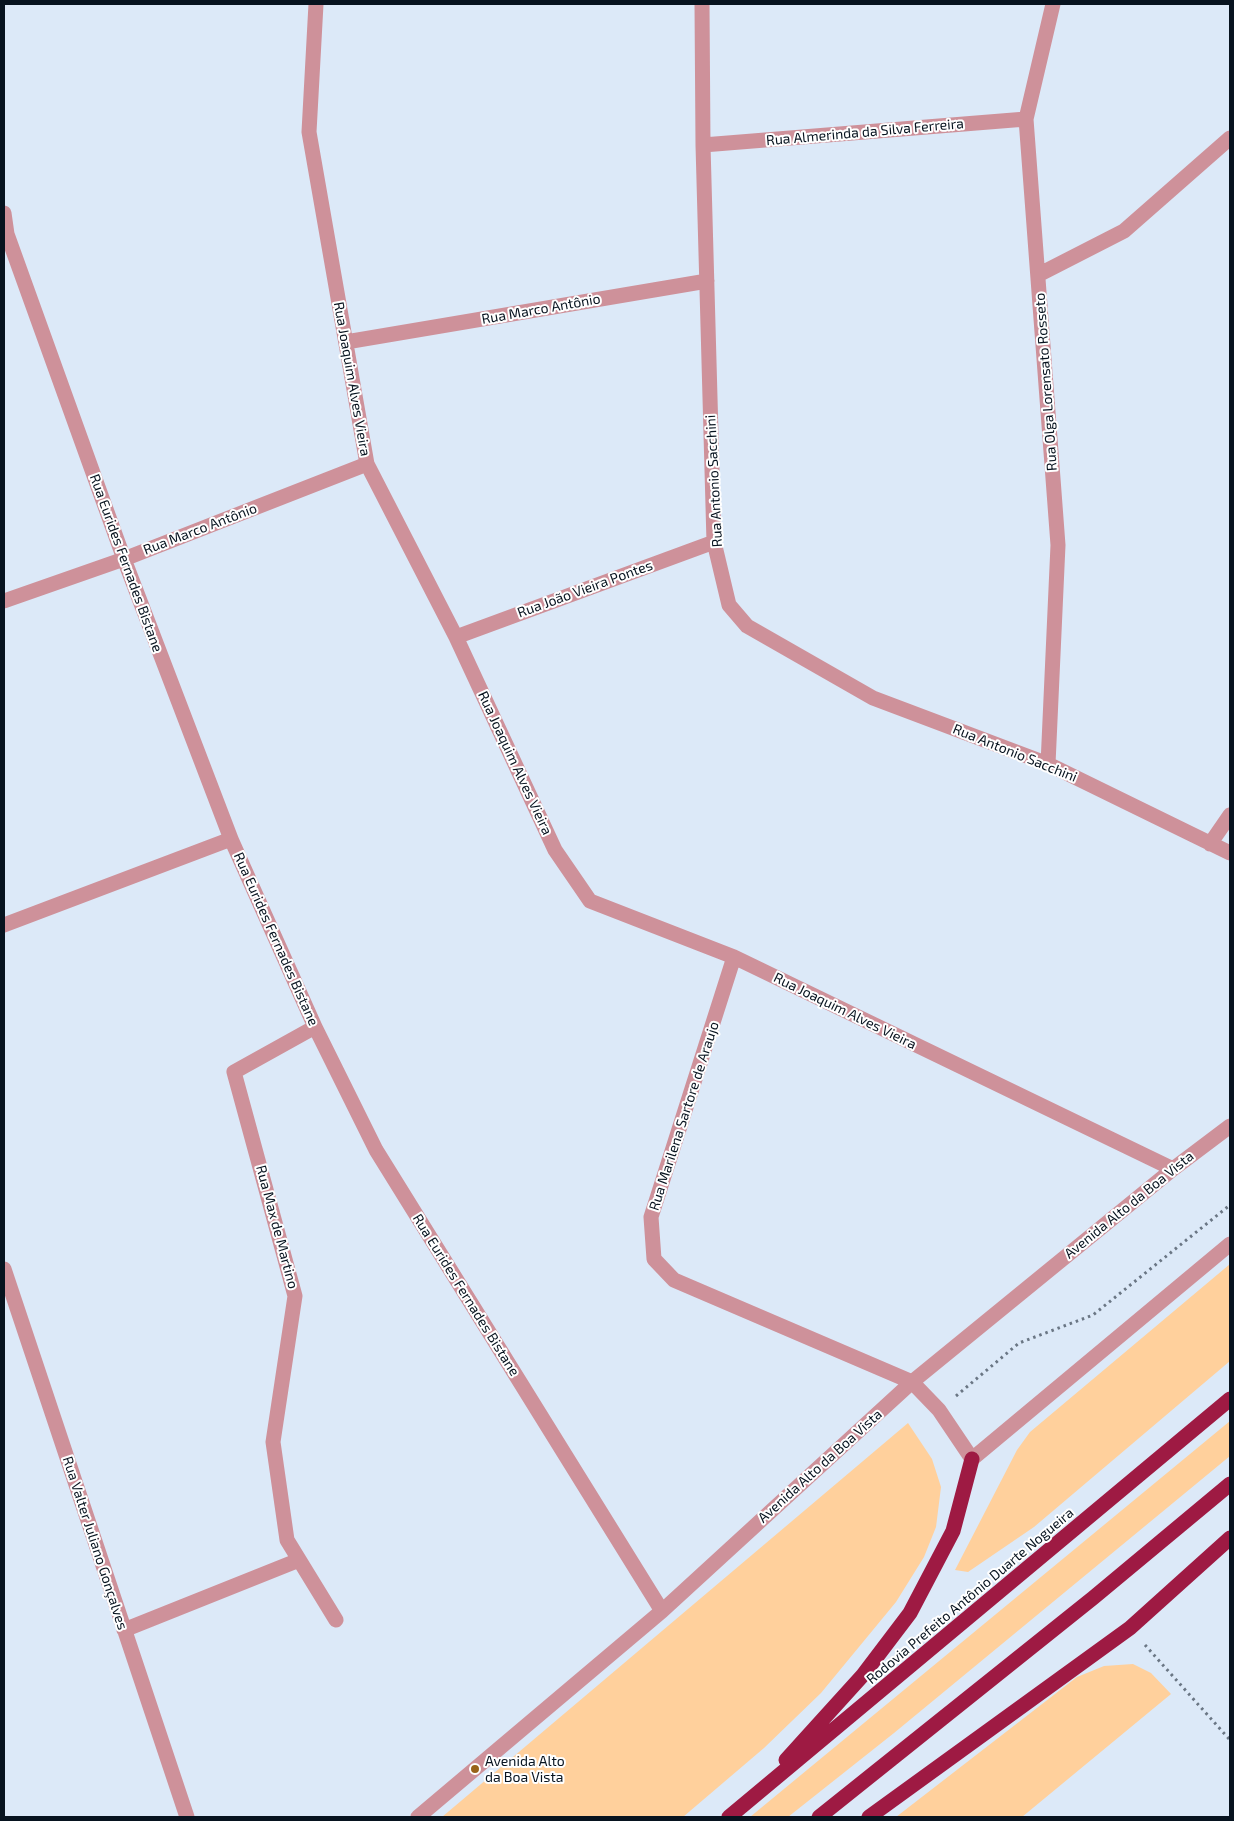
<!DOCTYPE html>
<html>
<head>
<meta charset="utf-8">
<style>
  body { margin:0 }
  #map { position:relative; width:1234px; height:1821px; overflow:hidden; background:#dce9f8; font-family:"Exo 2",sans-serif }
  canvas { display:block }
  .frame { position:absolute; inset:0; border:5px solid #07131f; pointer-events:none }
</style>
</head>
<body>
<div id="map">
<canvas width="1234" height="1821"></canvas>
<div class="frame"></div>
</div>
<script>
const ctx = document.querySelector('canvas').getContext('2d');
ctx.lineJoin = 'round';
function fillPath(path, color) { ctx.fillStyle = color; ctx.fill(path, 'evenodd'); }
const poly = rows => new Path2D(rows.map(r => 'M' + r).join(''));
function strokePath(path, color, width, dash) { ctx.strokeStyle = color; ctx.lineWidth = width; ctx.lineCap = dash ? 'butt' : 'round'; ctx.setLineDash(dash || []); ctx.stroke(path); }
function drawText(font, color, halo, rows, align = 'center') {
  ctx.font = font + ' "Exo 2",sans-serif'; ctx.lineWidth = 4; ctx.setLineDash([]); ctx.textBaseline = 'middle'; ctx.strokeStyle = halo; ctx.fillStyle = color; for (const [text, x, y, turn = 0] of rows) {
    ctx.save(); ctx.translate(x, y); ctx.rotate((+turn || 0) * Math.PI / 180); ctx.textAlign = isNaN(turn) ? turn : align; if (halo) ctx.strokeText(text, 0, 0); ctx.fillText(text, 0, 0); ctx.restore();
  }
}
const green = poly([
  [1230,1264,1230,1361,1034,1527,968,1572,955,1570,1017,1450,1030,1432],
  [1230,1421,1230,1456,894,1733,788,1817,750,1817],
  [908,1423,932,1459,941,1487,936,1527,924,1557,896,1602,821,1693,764,1748,683,1817,442,1817],
  [1133,1664,1151,1673,1171,1694,1022,1817,896,1817,1077,1677,1104,1666]
]);
const path = poly([
  [956,1396,1019,1343,1093,1315,1230,1205],
  [1145,1645,1230,1740]
]);
const minor = poly([
  [316,4,309,132,367,464,456,637,555,850,590,901,734,957,1173,1169],
  [702,4,703,145,714,542,729,605,747,626,873,698,1048,764,1230,853],
  [703,145,1026,119],
  [4,213,7,234,124,559,231,839,315,1027,376,1150,662,1611],
  [1038,275,1124,231,1230,138],
  [346,342,707,281],
  [4,601,124,559,367,464],
  [456,637,714,542],
  [1048,764,1058,545,1026,119,1053,4],
  [1210,844,1230,815],
  [4,925,231,839],
  [734,957,651,1217,654,1259,674,1280,912,1382,939,1410,972,1459,1230,1244],
  [315,1027,234,1072,295,1296,273,1442,287,1540,336,1620],
  [4,1269,187,1817],
  [124,1630,299,1560],
  [418,1817,662,1611,912,1382,1173,1169,1230,1126]
]);
const motorway = poly([
  [786,1760,863,1675,910,1613,953,1531,972,1459],
  [729,1817,1230,1399],
  [819,1817,1093,1598,1230,1484],
  [869,1817,1130,1628,1230,1538]
]);
const markers = [
  [475,1769,5,"#986319"]
];
const streetNames = [
  ["Rua Almerinda da Silva Ferreira",865,132,-5],
  ["Rua Marco Antônio",541,309,-10],
  ["Rua Joaquim Alves Vieira",352,379,80],
  ["Rua Olga Lorensato Rosseto",1046,382,-94],
  ["Rua Antonio Sacchini",714,481,-93],
  ["Rua Marco Antônio",200,529,-21],
  ["Rua Eurides Fernades Bistane",126,563,70],
  ["Rua João Vieira Pontes",585,589,-20],
  ["Rua Antonio Sacchini",1015,753,22],
  ["Rua Joaquim Alves Vieira",515,763,65],
  ["Rua Eurides Fernades Bistane",276,939,66],
  ["Rua Joaquim Alves Vieira",845,1011,26],
  ["Rua Marilena Sartore de Araujo",684,1116,-72],
  ["Avenida Alto da Boa Vista",1129,1205,-39],
  ["Rua Max de Martino",277,1227,75],
  ["Rua Eurides Fernades Bistane",466,1295,58],
  ["Avenida Alto da Boa Vista",820,1466,-42],
  ["Rua Valter Juliano Gonçalves",95,1543,72],
  ["Rodovia Prefeito Antônio Duarte Nogueira",970,1596,-40]
];
const poiNames = [
  ["Avenida Alto",485,1761],
  ["da Boa Vista",485,1777]
];
fillPath(green, '#ffd09c');
strokePath(path, '#6a7684', 3, [2.5, 4]);
strokePath(minor, '#ce919a', 15);
strokePath(motorway, '#9e1a43', 15);
for (const [x, y, r, color] of markers) { const dot = new Path2D(); dot.arc(x, y, r, 0, 2 * Math.PI); ctx.fillStyle = color; ctx.fill(dot); strokePath(dot, '#fff', 2); }
drawText('14px', '#07131f', '#fff', streetNames);
drawText('14px', '#07131f', '#fff', poiNames, 'left');
</script>
</body>
</html>
